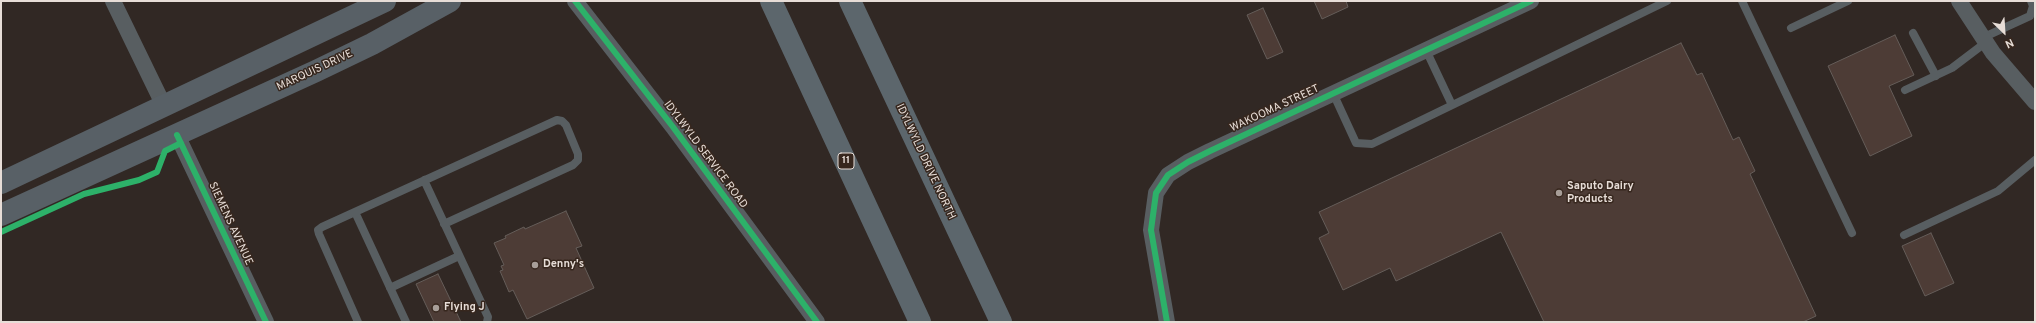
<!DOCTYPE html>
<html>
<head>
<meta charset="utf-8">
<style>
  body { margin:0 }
  #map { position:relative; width:2036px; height:323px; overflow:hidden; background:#312824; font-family:Overpass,sans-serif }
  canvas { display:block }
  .frame { position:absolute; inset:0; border:2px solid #e7ddd7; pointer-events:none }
  .north { position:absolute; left:1984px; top:12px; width:40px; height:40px; -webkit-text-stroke:3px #37271e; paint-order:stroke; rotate:155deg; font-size:11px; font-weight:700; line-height:16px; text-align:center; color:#e7ddd7 }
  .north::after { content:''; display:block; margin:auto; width:14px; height:18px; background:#e7ddd7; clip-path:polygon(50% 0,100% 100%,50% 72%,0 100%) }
</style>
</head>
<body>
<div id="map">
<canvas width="2036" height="323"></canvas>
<div class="frame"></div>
<div class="north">N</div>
</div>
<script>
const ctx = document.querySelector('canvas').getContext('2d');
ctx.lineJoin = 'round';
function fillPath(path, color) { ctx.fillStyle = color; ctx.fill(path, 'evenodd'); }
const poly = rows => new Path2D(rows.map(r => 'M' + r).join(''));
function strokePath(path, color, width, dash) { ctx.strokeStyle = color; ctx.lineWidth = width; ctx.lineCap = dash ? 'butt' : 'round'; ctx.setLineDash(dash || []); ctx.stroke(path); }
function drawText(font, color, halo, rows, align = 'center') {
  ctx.font = font + ' Overpass,sans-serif'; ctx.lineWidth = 3; ctx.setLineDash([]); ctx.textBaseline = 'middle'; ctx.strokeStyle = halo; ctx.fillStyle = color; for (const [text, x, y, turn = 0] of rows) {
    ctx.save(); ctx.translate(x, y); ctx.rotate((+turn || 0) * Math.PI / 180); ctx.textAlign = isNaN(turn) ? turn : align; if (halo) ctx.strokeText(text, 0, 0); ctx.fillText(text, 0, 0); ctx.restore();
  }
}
const building = poly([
  [1314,1,1346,1,1348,7,1322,19,1314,1],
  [1263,8,1283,52,1267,59,1247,15,1263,8],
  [1895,35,1914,75,1889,86,1912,136,1870,156,1828,66,1895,35],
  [1681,43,1697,75,1702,73,1733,140,1739,137,1755,171,1750,174,1816,316,1803,322,1544,322,1501,232,1396,281,1390,268,1343,290,1319,238,1329,233,1319,212,1681,43],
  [566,211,582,246,576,248,594,288,527,319,513,290,509,292,500,271,503,270,501,266,504,265,494,243,506,238,505,236,524,227,525,229,566,211],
  [1931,233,1954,283,1925,296,1902,246,1931,233],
  [438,274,461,322,434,322,416,284,438,274]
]);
const service = poly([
  [1742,1,1852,233],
  [1791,28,1848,1],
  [1913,33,1936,76],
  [1982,38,2030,16,2033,6,2031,1],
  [1426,50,1452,105],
  [1905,90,1952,68,1985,43],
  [1333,93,1356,143,1372,144,1667,1],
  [424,180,488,317,487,322],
  [355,212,406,322],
  [1904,235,1998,191,2035,160],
  [390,288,459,256],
  [358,322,319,234,318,230,322,227,557,120,562,121,566,125,578,154,578,160,573,165,444,224]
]);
const minor = poly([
  [113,1,164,106],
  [575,1,673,127,817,322],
  [1959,1,1993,53,2035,102],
  [177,135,266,322],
  [1167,322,1151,230,1156,193,1168,175,1188,162,1210,151,1531,1]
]);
const secondary = poly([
  [1,183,385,1],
  [1,215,316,71,372,44,450,1]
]);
const trunk = poly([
  [771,1,920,322],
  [850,1,1001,322]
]);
const cycleway = poly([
  [575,1,673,127,817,322],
  [177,135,266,322],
  [1,232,84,194,139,180,157,172,165,151,181,143],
  [1167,322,1151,230,1156,193,1168,175,1188,162,1210,151,1531,1]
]);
const markers = [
  [1559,193,4,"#a79e98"],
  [535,265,4,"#a79e98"],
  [436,308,4,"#a79e98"]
];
const shields = [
  [846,161,16]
];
const shieldNames = [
  ["11",846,161]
];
const streetNames = [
  ["MARQUIS DRIVE",315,71,-25],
  ["WAKOOMA STREET",1275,109,-25],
  ["IDYLWYLD SERVICE ROAD",705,155,53],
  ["IDYLWYLD DRIVE NORTH",925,162,65],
  ["SIEMENS AVENUE",230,224,65]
];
const poiNames = [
  ["Saputo Dairy",1567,187],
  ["Products",1567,200],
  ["Denny's",543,265],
  ["Flying J",444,308]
];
fillPath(building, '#4d3c36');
strokePath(building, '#655d59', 1);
strokePath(service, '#585e61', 8);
strokePath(minor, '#585e61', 16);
strokePath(secondary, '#586066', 22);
strokePath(trunk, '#5c666c', 22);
strokePath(cycleway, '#2db169', 6);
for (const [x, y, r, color] of markers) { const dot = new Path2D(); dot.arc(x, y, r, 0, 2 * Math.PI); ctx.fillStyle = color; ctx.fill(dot); strokePath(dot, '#37271e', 1.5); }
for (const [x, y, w] of shields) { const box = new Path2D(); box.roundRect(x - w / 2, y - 8, w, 16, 3); ctx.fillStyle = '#37271e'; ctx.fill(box); strokePath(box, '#e7ddd7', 1); }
drawText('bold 10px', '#e7ddd7', null, shieldNames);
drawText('11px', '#e7ddd7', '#37271e', streetNames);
drawText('bold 11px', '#e7ddd7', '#37271e', poiNames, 'left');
</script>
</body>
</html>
